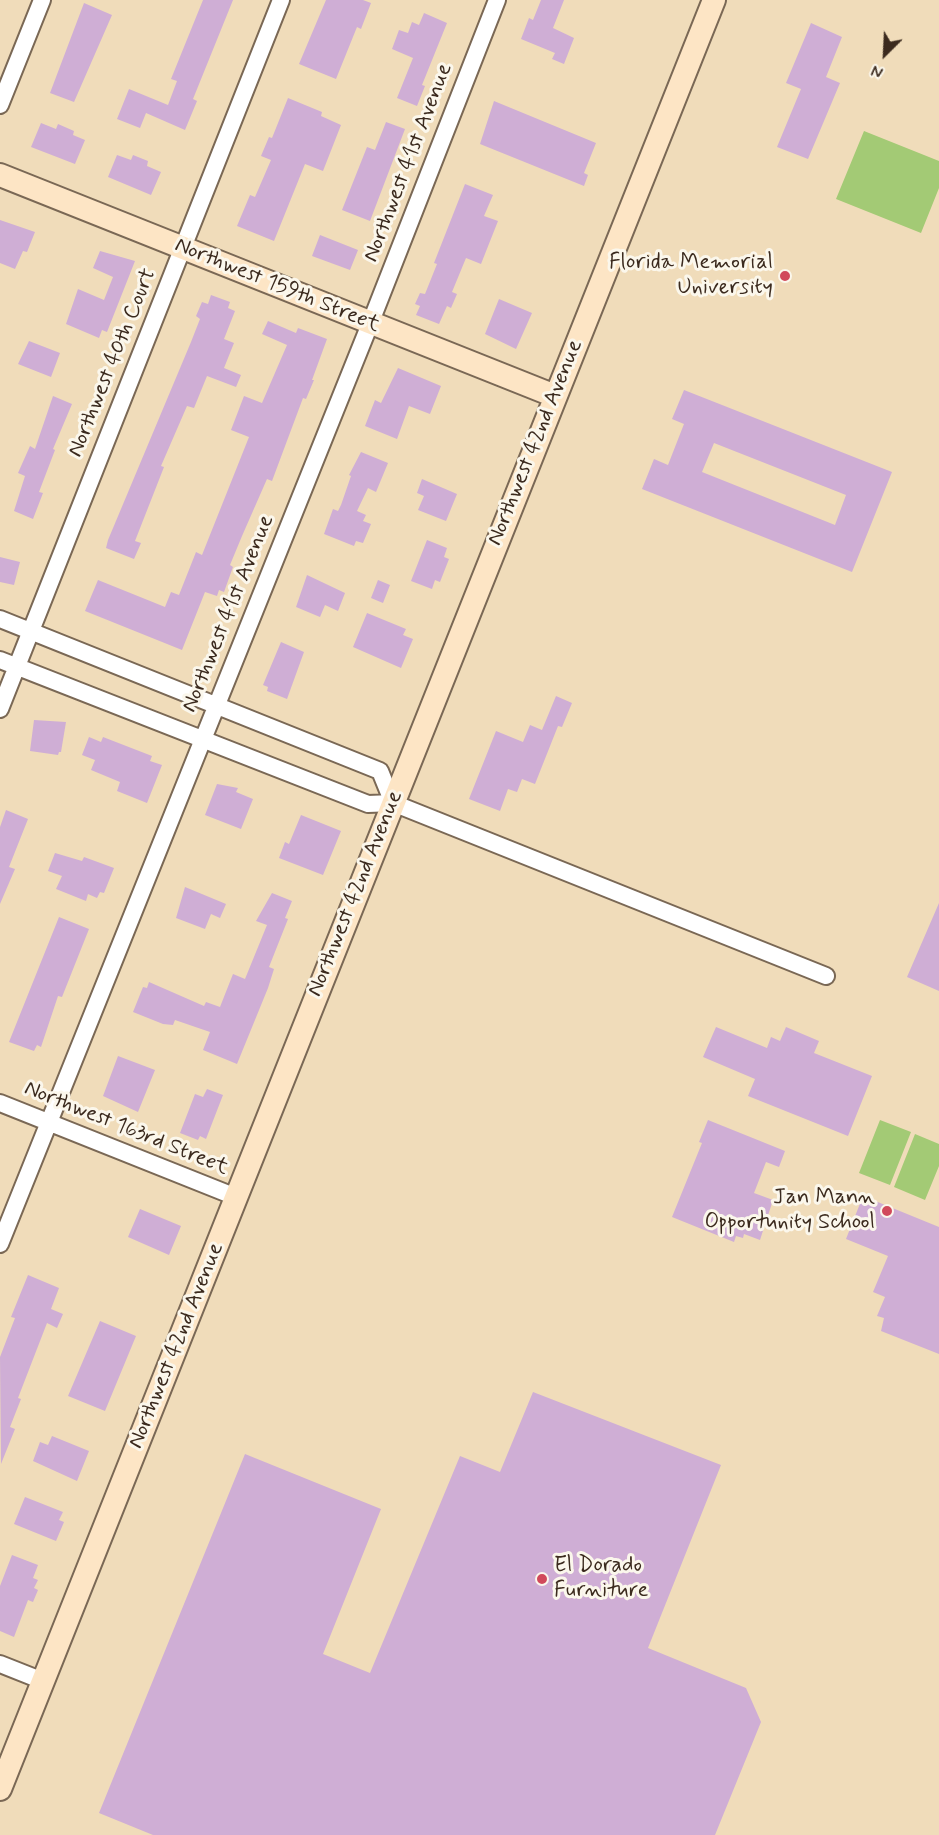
<!DOCTYPE html>
<html>
<head>
<meta charset="utf-8">
<style>
  body { margin:0 }
  #map { position:relative; width:939px; height:1835px; overflow:hidden; background:#f0dcba; font-family:Mynerve,sans-serif }
  canvas { display:block }
  .north { position:absolute; left:855px; top:24px; width:60px; height:60px; -webkit-text-stroke:4px #fbf7ec; paint-order:stroke; rotate:204deg; font-size:16px; font-weight:700; line-height:24px; text-align:center; color:#3b2a1e }
  .north::after { content:''; display:block; margin:auto; width:21px; height:27px; background:#3b2a1e; clip-path:polygon(50% 0,100% 100%,50% 72%,0 100%) }
</style>
</head>
<body>
<div id="map">
<canvas width="939" height="1835"></canvas>
<div class="north">N</div>
</div>
<script>
const ctx = document.querySelector('canvas').getContext('2d');
ctx.lineJoin = 'round';
function fillPath(path, color) { ctx.fillStyle = color; ctx.fill(path, 'evenodd'); }
const poly = rows => new Path2D(rows.map(r => 'M' + r).join(''));
function strokePath(path, color, width, dash) { ctx.strokeStyle = color; ctx.lineWidth = width; ctx.lineCap = dash ? 'butt' : 'round'; ctx.setLineDash(dash || []); ctx.stroke(path); }
function drawText(font, color, halo, rows, align = 'center') {
  ctx.font = font + ' Mynerve,sans-serif'; ctx.lineWidth = 6; ctx.setLineDash([]); ctx.textBaseline = 'middle'; ctx.strokeStyle = halo; ctx.fillStyle = color; for (const [text, x, y, turn = 0] of rows) {
    ctx.save(); ctx.translate(x, y); ctx.rotate((+turn || 0) * Math.PI / 180); ctx.textAlign = isNaN(turn) ? turn : align; if (halo) ctx.strokeText(text, 0, 0); ctx.fillText(text, 0, 0); ctx.restore();
  }
}
const green = poly([
  [864,131,939,161,939,188,921,233,836,199],
  [880,1120,911,1132,890,1185,859,1173],
  [915,1134,939,1144,939,1166,925,1200,894,1187]
]);
const building = poly([
  [203,0,233,0,193,99,197,101,185,130,146,113,140,128,117,119,129,89,168,105,177,81,171,79],
  [326,0,363,0,371,3,361,29,357,27,336,79,299,64],
  [541,0,564,0,553,28,574,38,564,64,552,59,555,53,521,39,529,18,533,20],
  [84,3,112,15,74,102,50,93],
  [424,13,447,23,422,85,425,86,417,106,397,98,413,58,392,49,399,30,408,33,412,22,419,25],
  [811,23,842,37,826,77,840,83,808,159,777,147,801,89,786,83],
  [288,98,322,112,321,116,341,125,323,171,305,164,274,241,237,226,250,195,255,197,271,160,261,156,269,137,272,138],
  [494,101,596,143,584,173,588,175,584,186,480,144],
  [386,122,405,129,370,221,342,210,367,147,375,150],
  [41,123,56,129,58,124,74,131,73,135,85,140,75,164,31,147],
  [117,155,131,160,133,155,148,161,147,166,161,172,151,195,108,177],
  [465,184,493,195,484,216,498,221,481,264,466,258,452,292,457,294,451,308,447,306,439,324,416,315,420,306,415,304,420,293,425,294,437,264,434,263],
  [0,220,35,232,27,252,23,251,15,269,0,263],
  [320,235,358,250,350,270,312,256],
  [100,251,135,261,107,332,102,330,99,338,66,324,78,289,104,300,113,277,93,268],
  [211,295,230,302,228,308,235,311,224,339,234,343,224,368,241,375,236,387,207,376,194,408,187,406,161,466,164,467,135,541,141,543,134,559,106,548,108,540,191,342,200,319,196,316,202,302,208,304],
  [499,299,532,313,516,349,485,334],
  [268,321,296,333,298,328,327,339,312,380,314,380,306,399,303,398,272,481,267,479,242,536,230,565,233,567,224,592,219,590,217,596,205,592,182,650,85,611,98,580,165,607,171,592,179,595,196,552,202,555,249,437,231,430,244,396,262,403,287,345,262,334],
  [29,341,60,353,51,377,18,364],
  [398,368,441,386,430,414,409,406,397,439,365,426,375,400,381,403],
  [684,390,892,472,852,572,642,489,654,459,668,465,684,424,672,419],
  [714,443,846,495,835,525,702,472],
  [53,396,72,404,53,449,55,450,39,492,43,493,33,519,14,511,25,476,18,473,30,446,35,449],
  [361,452,388,463,376,492,368,488,357,511,366,515,363,521,371,524,363,543,356,541,354,546,324,534,333,509,338,511,341,505,351,476,349,475],
  [422,479,457,494,446,521,418,510,424,496,417,493],
  [427,540,447,548,444,557,449,559,440,582,435,580,432,589,411,581],
  [0,557,20,562,14,585,0,582],
  [307,575,345,593,338,611,325,605,320,617,296,607],
  [378,580,390,585,383,603,371,598],
  [367,613,406,629,403,635,413,639,401,668,353,647],
  [281,642,304,652,287,699,267,691,268,687,263,685],
  [556,696,572,703,562,727,558,726,535,784,522,779,517,792,508,789,500,811,469,799,496,731,523,742,530,725,542,730],
  [34,720,66,722,61,752,59,752,58,755,30,751],
  [89,737,101,742,103,737,152,756,150,761,162,765,147,803,117,791,120,782,91,770,95,760,82,755],
  [217,784,238,788,236,792,253,799,241,829,205,815],
  [6,810,28,819,9,867,15,869,0,904,0,827],
  [301,815,341,831,323,875,279,858,285,842,289,844],
  [55,853,82,861,84,857,114,868,104,893,100,892,97,898,88,894,86,901,56,889,62,876,48,871],
  [185,887,226,904,220,918,211,914,205,929,176,918],
  [272,893,292,901,285,918,288,919,269,967,274,969,268,988,237,1064,203,1050,210,1032,175,1020,173,1025,163,1024,133,1012,143,987,147,988,149,982,204,1006,206,1002,220,1007,233,974,245,979,267,925,256,921],
  [939,903,939,991,907,977],
  [59,917,89,929,62,997,58,996,41,1047,37,1045,34,1051,9,1042],
  [716,1027,767,1048,771,1037,780,1041,786,1027,819,1041,814,1053,872,1076,848,1136,748,1096,755,1079,703,1057],
  [118,1056,155,1070,138,1112,103,1096],
  [207,1089,223,1095,206,1139,200,1136,198,1140,180,1133,195,1094,203,1097],
  [708,1120,785,1151,779,1167,766,1162,754,1193,773,1200,760,1240,744,1234,743,1238,736,1236,734,1242,672,1217,702,1143,699,1142],
  [863,1196,939,1227,939,1354,881,1331,884,1318,877,1316,885,1297,873,1292,888,1256,846,1239],
  [140,1209,181,1226,169,1255,128,1237],
  [28,1275,59,1288,51,1309,63,1314,57,1328,47,1323,18,1398,21,1399,10,1427,15,1429,1,1464,0,1357,15,1318,11,1317],
  [100,1321,136,1336,105,1411,68,1396],
  [533,1392,721,1465,648,1648,746,1688,761,1722,715,1835,153,1835,99,1813,245,1454,381,1509,323,1654,370,1673,460,1456,500,1472],
  [52,1436,89,1451,77,1481,33,1461,40,1442,48,1445],
  [25,1497,63,1512,59,1520,64,1522,56,1541,14,1524],
  [12,1555,38,1565,33,1578,38,1580,34,1588,38,1590,33,1602,28,1600,14,1637,0,1631,0,1586]
]);
const street = poly([
  [0,105,42,0],
  [0,619,380,771,393,803],
  [0,660,368,804,393,803,826,976],
  [0,709,281,0],
  [0,1103,236,1197],
  [0,1244,370,324,497,0],
  [0,1664,43,1681]
]);
const secondary = poly([
  [0,175,555,396],
  [0,1789,714,0]
]);
const markers = [
  [785,276,6,"#d1495b"],
  [887,1211,6,"#d1495b"],
  [542,1579,6,"#d1495b"]
];
const streetNames = [
  ["Northwest 41st Avenue",409,163,-69],
  ["Northwest 159th Street",277,286,22],
  ["Northwest 40th Court",113,363,-68],
  ["Northwest 42nd Avenue",536,443,-68],
  ["Northwest 41st Avenue",229,614,-68],
  ["Northwest 42nd Avenue",356,894,-68],
  ["Northwest 163rd Street",126,1129,22],
  ["Northwest 42nd Avenue",177,1346,-68]
];
const poiNames = [
  ["Florida Memorial",773,263],
  ["University",773,288],
  ["Jan Mann",875,1198],
  ["Opportunity School",875,1223],
  ["El Dorado",554,1566,"left"],
  ["Furniture",554,1591,"left"]
];
fillPath(green, '#a3ca75');
fillPath(building, '#cfaed5');
strokePath(street, '#7a6855', 20);
strokePath(secondary, '#7a6855', 26);
strokePath(street, '#fff', 16);
strokePath(secondary, '#fde5c5', 22);
for (const [x, y, r, color] of markers) { const dot = new Path2D(); dot.arc(x, y, r, 0, 2 * Math.PI); ctx.fillStyle = color; ctx.fill(dot); strokePath(dot, '#fbf7ec', 2); }
drawText('22px', '#3b2a1e', '#fbf7ec', streetNames);
drawText('22px', '#3b2a1e', '#fbf7ec', poiNames, 'right');
</script>
</body>
</html>
